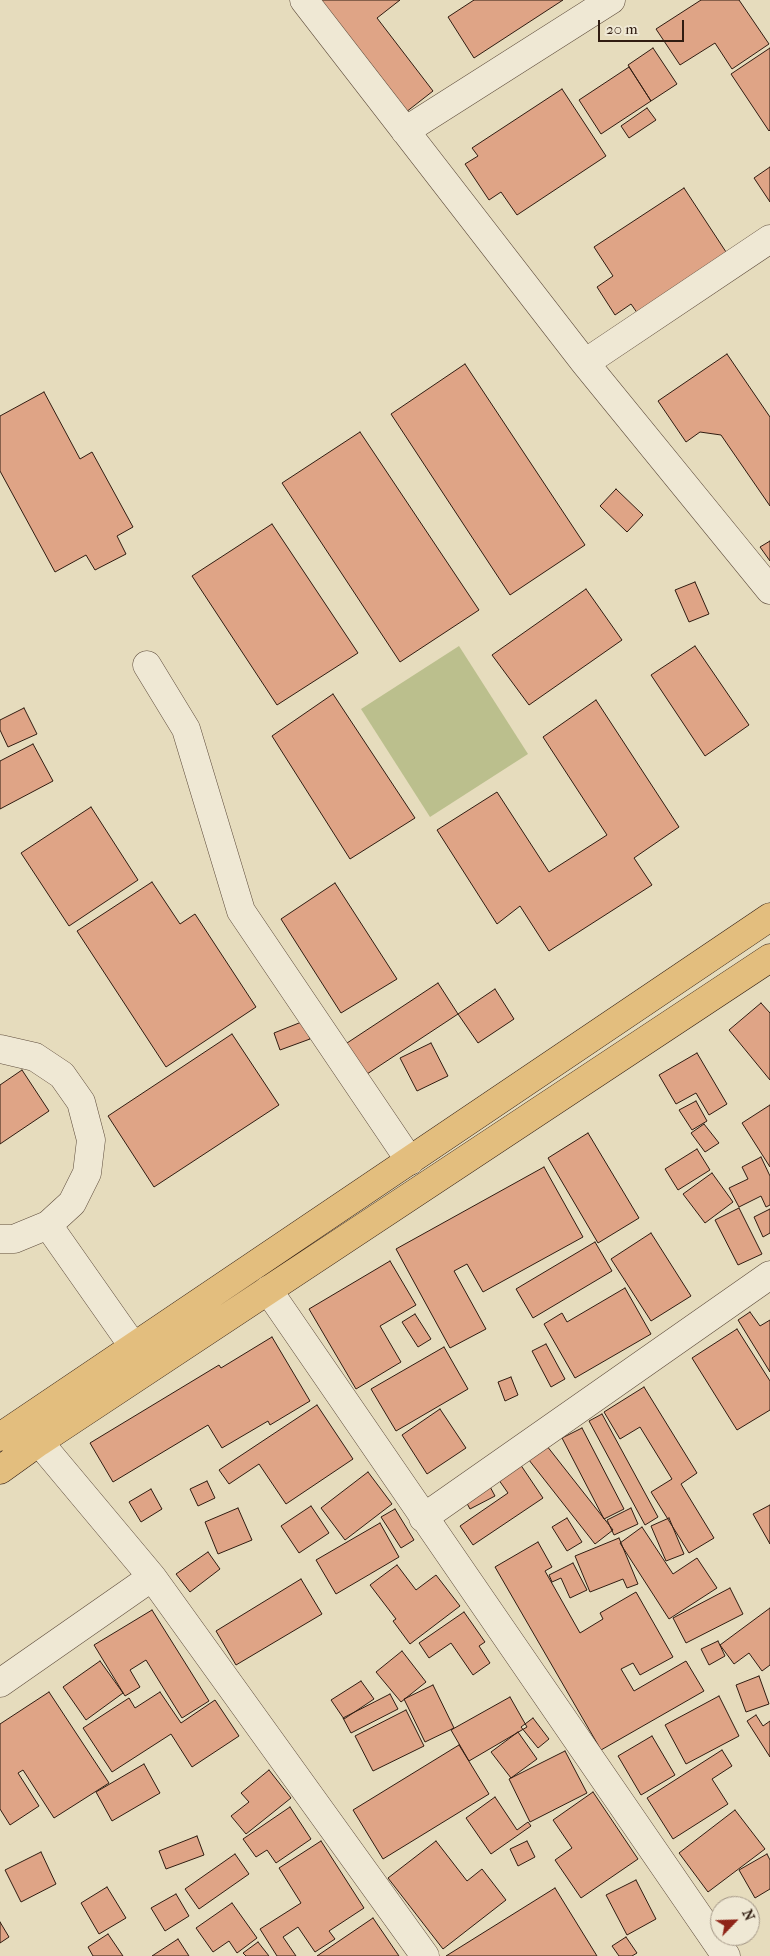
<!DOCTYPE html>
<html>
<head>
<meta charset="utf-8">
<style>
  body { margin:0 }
  #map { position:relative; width:770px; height:1956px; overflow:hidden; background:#e6dcbd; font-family:"IM FELL French Canon",serif }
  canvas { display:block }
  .north { position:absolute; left:710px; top:1896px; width:50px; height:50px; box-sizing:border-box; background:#efe8d4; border:1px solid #a39686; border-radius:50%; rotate:66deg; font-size:14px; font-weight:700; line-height:20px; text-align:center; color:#301c11 }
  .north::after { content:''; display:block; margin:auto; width:18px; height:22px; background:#8f2418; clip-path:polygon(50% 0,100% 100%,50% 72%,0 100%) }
  .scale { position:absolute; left:598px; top:20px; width:86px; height:22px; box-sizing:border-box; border:2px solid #301c11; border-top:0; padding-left:6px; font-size:15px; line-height:18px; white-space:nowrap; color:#301c11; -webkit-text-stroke:4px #efe8d4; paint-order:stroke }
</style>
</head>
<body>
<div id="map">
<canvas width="770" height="1956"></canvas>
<div class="north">N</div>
<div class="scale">20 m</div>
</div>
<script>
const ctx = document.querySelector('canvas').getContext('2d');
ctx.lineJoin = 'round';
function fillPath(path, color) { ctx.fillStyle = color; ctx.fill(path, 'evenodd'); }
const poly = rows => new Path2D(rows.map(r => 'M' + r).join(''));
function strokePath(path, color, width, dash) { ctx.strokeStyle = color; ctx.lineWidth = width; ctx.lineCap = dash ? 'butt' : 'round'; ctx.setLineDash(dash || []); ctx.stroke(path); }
const green = poly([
  [459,646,528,754,430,817,361,709]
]);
const building = poly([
  [320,0,400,0,377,18,433,91,401,116,320,0],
  [474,0,563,0,474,58,448,17,474,0],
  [701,0,739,0,769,44,732,69,715,43,680,65,656,29,701,0],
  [653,48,677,84,651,101,628,65,653,48],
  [770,48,770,130,769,131,731,74,770,48],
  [629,67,651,101,601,134,579,100,629,67],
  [562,89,606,156,517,215,501,192,489,200,465,164,478,156,472,148,562,89],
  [647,108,656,120,629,138,621,126,647,108],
  [770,167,770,202,754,178,770,167],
  [684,188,728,255,638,314,631,304,615,315,597,287,613,276,594,247,684,188],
  [727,354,770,417,770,506,721,435,700,432,686,442,658,401,727,354],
  [465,364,585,545,510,595,391,414,465,364],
  [44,392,80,459,92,452,133,527,117,536,126,554,95,570,86,555,55,572,0,471,0,416,44,392],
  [360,432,479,610,400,662,282,483,360,432],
  [616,489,643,515,627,532,600,506,616,489],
  [272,524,358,653,277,705,192,576,272,524],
  [770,541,770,561,760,547,770,541],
  [695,582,709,614,689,622,675,590,695,582],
  [586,589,622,640,529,705,492,655,586,589],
  [695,646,749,725,705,756,651,675,695,646],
  [333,694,415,818,350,859,272,736,333,694],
  [596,700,679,827,634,858,652,885,549,951,520,906,497,924,437,830,497,792,549,872,607,835,543,737,596,700],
  [24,708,37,734,8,747,0,730,0,720,24,708],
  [33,744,53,781,0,809,0,761,33,744],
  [91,807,138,880,69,926,21,853,91,807],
  [152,882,180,924,195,914,256,1007,166,1067,77,931,152,882],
  [335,883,397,979,341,1013,281,919,335,883],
  [438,983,458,1014,364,1076,344,1045,438,983],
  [495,989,514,1019,478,1043,458,1014,495,989],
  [761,1003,770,1013,770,1080,729,1030,761,1003],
  [304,1021,310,1039,280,1050,274,1033,304,1021],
  [232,1034,279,1105,154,1187,108,1116,232,1034],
  [431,1043,448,1076,417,1091,400,1058,431,1043],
  [697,1053,727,1104,709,1115,696,1093,676,1104,659,1075,697,1053],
  [22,1070,49,1111,0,1144,0,1085,22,1070],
  [696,1101,707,1121,692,1130,679,1110,696,1101],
  [770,1105,770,1167,742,1123,770,1105],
  [704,1124,719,1143,705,1152,691,1133,704,1124],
  [588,1133,639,1218,598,1243,548,1158,588,1133],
  [697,1149,710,1170,678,1190,665,1169,697,1149],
  [761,1157,770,1176,770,1205,766,1207,761,1196,739,1207,729,1188,748,1179,742,1167,761,1157],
  [544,1167,583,1237,483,1292,467,1264,454,1271,486,1329,450,1348,396,1249,544,1167],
  [712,1173,733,1202,705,1223,683,1194,712,1173],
  [739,1208,762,1254,738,1265,715,1220,739,1208],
  [770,1209,770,1233,763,1237,754,1217,770,1209],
  [651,1233,691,1296,651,1321,611,1259,651,1233],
  [595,1242,612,1271,533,1318,516,1289,595,1242],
  [390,1261,416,1305,380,1326,401,1362,356,1389,309,1309,390,1261],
  [625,1288,651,1334,575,1378,544,1324,562,1313,567,1322,625,1288],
  [750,1312,760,1326,770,1320,770,1372,738,1320,750,1312],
  [415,1314,431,1339,418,1347,402,1322,415,1314],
  [737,1329,770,1381,770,1410,737,1430,692,1358,737,1329],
  [272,1337,310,1401,270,1425,268,1421,222,1448,208,1425,113,1482,90,1443,219,1365,221,1368,272,1337],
  [546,1344,565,1379,551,1387,532,1351,546,1344],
  [444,1347,468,1389,396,1431,371,1389,444,1347],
  [511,1377,518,1395,505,1401,498,1382,511,1377],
  [644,1387,697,1473,681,1484,714,1538,689,1553,651,1492,672,1479,640,1427,620,1439,604,1412,644,1387],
  [317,1405,353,1459,286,1504,259,1464,229,1484,219,1470,317,1405],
  [440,1409,466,1448,427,1474,402,1435,440,1409],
  [602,1414,658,1517,645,1525,589,1421,602,1414],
  [582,1428,624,1509,604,1519,562,1438,582,1428],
  [543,1441,613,1530,595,1544,525,1455,543,1441],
  [518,1461,543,1498,473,1545,460,1526,508,1493,496,1476,518,1461],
  [368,1472,392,1504,345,1540,321,1508,368,1472],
  [207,1481,215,1498,198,1506,190,1489,207,1481],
  [488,1483,495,1496,470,1509,463,1496,488,1483],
  [151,1489,162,1509,141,1522,129,1502,151,1489],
  [770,1505,770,1544,753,1514,770,1505],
  [311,1506,329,1533,299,1553,281,1526,311,1506],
  [238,1508,252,1540,218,1554,205,1522,238,1508],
  [631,1508,638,1524,614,1535,607,1520,631,1508],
  [395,1509,414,1540,401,1548,381,1517,395,1509],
  [567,1518,582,1542,567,1551,552,1527,567,1518],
  [669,1518,684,1554,666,1561,651,1526,669,1518],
  [380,1523,399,1557,336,1594,316,1560,380,1523],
  [642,1527,673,1574,697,1558,717,1588,669,1619,620,1543,642,1527],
  [619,1538,638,1584,627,1588,623,1579,590,1592,575,1556,619,1538],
  [538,1542,552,1567,545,1571,580,1633,603,1619,600,1613,636,1592,673,1657,640,1675,633,1663,621,1669,634,1691,686,1661,704,1691,601,1750,495,1567,538,1542],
  [208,1552,220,1569,190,1592,176,1574,208,1552],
  [573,1563,587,1590,570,1598,561,1578,552,1582,549,1575,573,1563],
  [397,1565,416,1590,436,1575,460,1606,410,1644,393,1621,396,1619,370,1585,397,1565],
  [301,1579,322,1614,236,1665,216,1631,301,1579],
  [730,1588,743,1614,686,1643,673,1618,730,1588],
  [770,1608,770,1665,762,1671,749,1653,734,1664,720,1645,770,1608],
  [152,1610,209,1701,182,1718,146,1660,130,1670,140,1687,125,1696,94,1645,152,1610],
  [464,1612,485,1642,479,1646,490,1663,473,1675,451,1643,429,1658,419,1643,464,1612],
  [718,1641,725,1656,709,1665,701,1649,718,1641],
  [402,1651,426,1682,401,1702,376,1672,402,1651],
  [100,1661,123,1693,86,1720,63,1687,100,1661],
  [759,1676,769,1704,746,1712,736,1685,759,1676],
  [361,1681,374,1699,344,1719,331,1700,361,1681],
  [433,1685,454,1728,425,1742,404,1699,433,1685],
  [49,1692,109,1783,54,1818,23,1770,18,1773,39,1806,10,1825,0,1809,0,1724,49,1692],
  [160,1692,181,1723,215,1700,239,1736,192,1767,171,1734,112,1772,83,1728,129,1698,135,1708,160,1692],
  [390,1694,398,1709,351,1733,343,1718,390,1694],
  [719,1696,739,1736,686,1764,665,1725,719,1696],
  [510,1697,527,1727,469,1761,451,1730,510,1697],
  [406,1710,424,1746,373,1771,355,1736,406,1710],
  [756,1715,763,1726,770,1721,770,1757,747,1721,756,1715],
  [533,1718,549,1739,538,1748,521,1727,533,1718],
  [518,1732,537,1759,511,1778,491,1752,518,1732],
  [652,1736,675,1775,641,1795,618,1756,652,1736],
  [459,1745,489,1794,383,1859,353,1810,459,1745],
  [722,1750,732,1766,712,1779,728,1804,673,1839,647,1798,722,1750],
  [565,1751,587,1793,530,1822,509,1779,565,1751],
  [144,1764,160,1793,112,1821,96,1792,144,1764],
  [269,1770,291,1798,246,1834,231,1816,249,1802,241,1793,269,1770],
  [593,1792,638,1859,581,1898,555,1860,572,1848,553,1820,593,1792],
  [495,1797,517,1830,528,1822,531,1826,491,1854,466,1818,495,1797],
  [290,1807,311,1839,276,1863,267,1850,256,1857,243,1839,290,1807],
  [735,1810,765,1849,708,1892,679,1853,735,1810],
  [197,1836,204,1855,166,1869,159,1851,197,1836],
  [321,1841,364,1908,329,1931,335,1939,315,1952,298,1927,283,1937,296,1956,277,1956,260,1929,301,1903,279,1868,321,1841],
  [436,1841,467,1881,482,1869,506,1900,443,1949,388,1878,436,1841],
  [527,1841,535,1857,518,1866,510,1849,527,1841],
  [41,1852,56,1884,21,1902,5,1870,41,1852],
  [235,1854,249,1874,199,1909,185,1889,235,1854],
  [767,1854,770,1860,770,1889,755,1898,739,1870,767,1854],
  [636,1880,656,1919,627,1935,606,1895,636,1880],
  [107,1887,126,1918,99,1934,81,1903,107,1887],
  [555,1888,597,1956,446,1956,555,1888],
  [176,1894,189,1916,165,1931,151,1908,176,1894],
  [232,1903,257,1938,237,1953,229,1941,213,1952,196,1928,232,1903],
  [373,1918,399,1956,317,1956,373,1918],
  [0,1922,9,1937,0,1943,0,1922],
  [108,1934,123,1956,93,1956,88,1947,108,1934],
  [626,1937,637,1953,632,1956,619,1956,612,1946,626,1937],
  [178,1939,189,1956,152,1956,178,1939],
  [258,1942,269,1956,246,1956,243,1953,258,1942]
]);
const minor = poly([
  [304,0,585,363,770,590],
  [405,131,611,0],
  [585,363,770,239],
  [147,665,186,729,241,911,410,1161],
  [0,1049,35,1057,62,1075,81,1102,91,1140,87,1173,72,1203,48,1225,14,1239,0,1239],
  [48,1225,133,1346],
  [268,1290,726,1956],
  [35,1419,39,1442,152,1577,425,1956],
  [423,1518,770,1275],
  [0,1683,152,1577]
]);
const major = poly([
  [0,1437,770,917],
  [0,1470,39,1442,770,958]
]);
fillPath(green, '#bbbf8d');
fillPath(building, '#dfa486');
strokePath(building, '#301c11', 1);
strokePath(minor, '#5e4c3c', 29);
strokePath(major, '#301c11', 29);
strokePath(minor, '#efe8d4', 28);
strokePath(major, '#e3be7e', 28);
</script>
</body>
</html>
